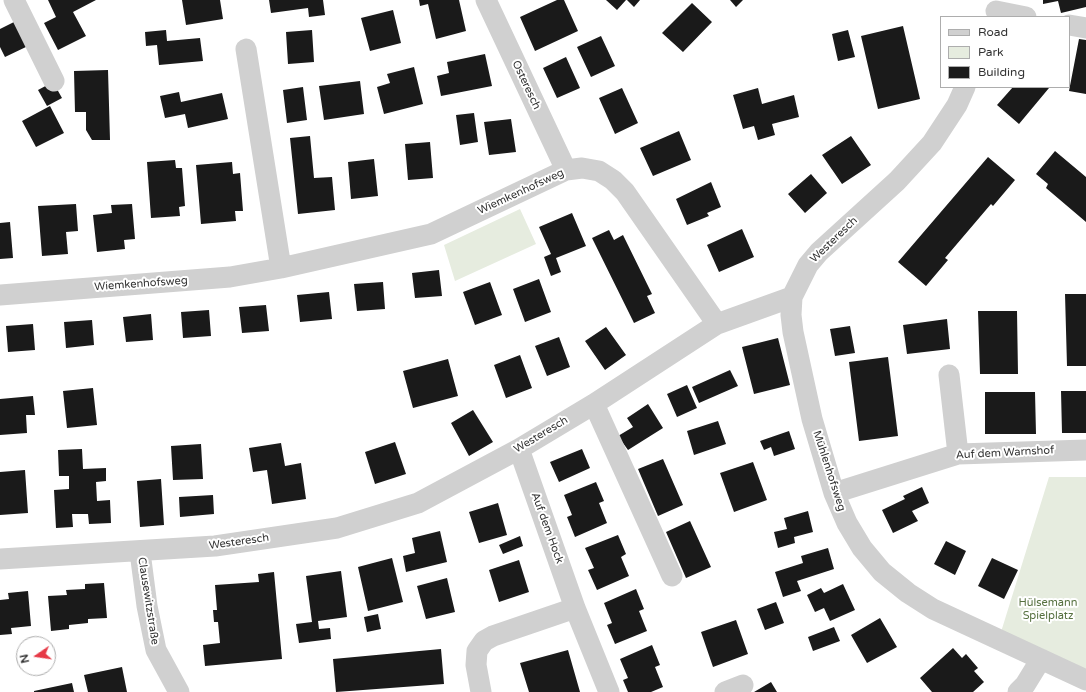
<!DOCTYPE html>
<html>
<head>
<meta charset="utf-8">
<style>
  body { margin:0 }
  #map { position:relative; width:1086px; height:692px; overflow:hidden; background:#fff; font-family:"Varela Round",sans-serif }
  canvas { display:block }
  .legend { position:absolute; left:940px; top:16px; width:130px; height:72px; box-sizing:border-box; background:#fff; border:1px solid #adadad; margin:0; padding:5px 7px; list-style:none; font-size:12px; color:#333 }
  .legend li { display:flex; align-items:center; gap:8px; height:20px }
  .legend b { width:20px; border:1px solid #adadad }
  .north { position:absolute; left:16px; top:636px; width:40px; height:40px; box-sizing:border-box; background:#fff; border:1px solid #adadad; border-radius:50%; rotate:257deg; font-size:11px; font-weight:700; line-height:16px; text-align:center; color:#333 }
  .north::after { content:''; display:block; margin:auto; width:14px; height:18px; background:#e63946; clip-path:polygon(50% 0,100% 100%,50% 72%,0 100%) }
</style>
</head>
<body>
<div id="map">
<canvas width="1086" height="692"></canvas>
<ul class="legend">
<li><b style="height:5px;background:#d0d0d0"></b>Road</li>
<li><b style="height:11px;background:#e6ecdf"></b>Park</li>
<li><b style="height:11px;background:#1a1a1a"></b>Building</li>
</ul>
<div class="north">N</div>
</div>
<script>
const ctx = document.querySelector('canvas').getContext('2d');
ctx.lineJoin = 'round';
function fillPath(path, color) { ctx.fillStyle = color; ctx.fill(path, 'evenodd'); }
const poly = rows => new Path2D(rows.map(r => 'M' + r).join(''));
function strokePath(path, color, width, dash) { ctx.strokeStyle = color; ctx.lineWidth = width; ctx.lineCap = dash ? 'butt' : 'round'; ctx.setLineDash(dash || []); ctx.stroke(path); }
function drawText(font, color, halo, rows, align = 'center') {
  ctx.font = font + ' "Varela Round",sans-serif'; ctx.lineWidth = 4; ctx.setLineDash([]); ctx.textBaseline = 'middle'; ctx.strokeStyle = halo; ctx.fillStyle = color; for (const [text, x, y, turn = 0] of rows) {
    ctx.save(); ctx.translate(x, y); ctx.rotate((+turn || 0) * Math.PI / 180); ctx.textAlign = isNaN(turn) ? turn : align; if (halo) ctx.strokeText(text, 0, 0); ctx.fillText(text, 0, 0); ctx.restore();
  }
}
const green = poly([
  [520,209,536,244,455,281,444,245],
  [1049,477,1086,477,1086,672,1001,632]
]);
const building = poly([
  [48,0,96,0,73,12,86,36,58,50,44,23,56,17],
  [182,0,220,0,223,19,186,25],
  [269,0,323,0,325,15,309,17,308,8,271,13],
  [419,0,459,0,466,31,436,39,428,4,420,6],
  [557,0,564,0,578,31,535,51,520,17],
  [606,0,626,0,617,10],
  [627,0,640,0,634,7],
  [730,0,743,0,736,7],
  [1043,0,1086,0,1086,7,1061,13,1058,1,1043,4],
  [692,3,712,22,683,52,662,33],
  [393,10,401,43,370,51,361,18],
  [16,21,28,46,5,57,0,47,0,29],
  [903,26,920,99,878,109,861,36],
  [166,30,167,41,200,38,203,61,159,65,157,45,146,46,145,32],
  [312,30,314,62,288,64,286,32],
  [848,30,855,57,838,61,832,34],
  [601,36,615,66,591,77,577,47],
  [1079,39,1086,40,1086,94,1069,91],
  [485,54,492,86,441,96,437,76,449,73,447,62],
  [566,57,580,88,557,98,543,68],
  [414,67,423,104,384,114,377,87,390,83,387,74],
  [108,70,110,140,92,140,86,130,86,112,75,112,74,71],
  [360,81,364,114,324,120,319,86],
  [53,82,62,98,47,106,38,90],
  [303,87,307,120,287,123,283,90],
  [1013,87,1049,88,1019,124,997,105],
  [622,88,638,123,615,134,599,98],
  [758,88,762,104,794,95,799,117,772,124,775,135,758,140,754,126,743,129,733,95],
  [179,92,181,102,222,93,228,119,188,128,185,114,165,118,160,96],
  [50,106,64,133,36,147,22,121],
  [474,113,478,142,460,145,456,115],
  [511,119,516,152,489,155,484,122],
  [679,131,691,160,653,176,640,148],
  [310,136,314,178,332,177,335,210,298,214,290,138],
  [851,136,871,165,842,184,822,155],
  [430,142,433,178,408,180,405,144],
  [1055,151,1086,177,1086,222,1046,188,1048,184,1036,174],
  [988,157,1015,180,993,206,991,204,945,258,948,260,926,286,898,262],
  [374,159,378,196,351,199,348,162],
  [175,160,176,168,182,168,185,206,179,207,180,216,151,218,147,162],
  [232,162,233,174,240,173,243,211,235,211,236,221,201,224,196,165],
  [811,174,827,193,805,213,788,194],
  [711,182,721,207,707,213,709,216,687,225,676,199],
  [76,204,78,231,66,232,68,254,42,256,38,206],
  [132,204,135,239,124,240,125,249,97,252,93,215,112,213,111,205],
  [572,213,586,246,556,258,561,272,551,276,544,257,551,254,539,227],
  [10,222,13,258,0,259,0,223],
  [742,229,754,257,719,272,707,245],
  [609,230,614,240,623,235,652,294,647,296,655,313,634,323,592,238],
  [439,270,442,296,415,298,412,273],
  [539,279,551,312,525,322,513,289],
  [383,282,385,309,357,311,354,284],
  [490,282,502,315,475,325,463,292],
  [329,292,332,319,300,322,297,295],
  [1065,294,1086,294,1086,366,1067,366],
  [266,305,269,331,242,333,239,307],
  [209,310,211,336,183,338,181,312],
  [978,311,1017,311,1018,374,980,374],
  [151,314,153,340,126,342,123,317],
  [947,319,950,349,907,354,903,325],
  [92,320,94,345,66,348,64,322],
  [33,324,35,350,8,352,6,326],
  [850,326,855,353,835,356,830,329],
  [606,327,626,355,605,370,585,341],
  [559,337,570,367,547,376,535,346],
  [778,338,790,385,754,394,742,347],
  [520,355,532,388,506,398,494,365],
  [888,357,898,436,859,441,849,362],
  [448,359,458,396,413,408,403,371],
  [730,370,738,386,699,403,692,387],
  [687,385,697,408,677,417,667,394],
  [93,388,97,425,67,428,63,391],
  [1061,391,1086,391,1086,433,1062,433],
  [985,392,1035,392,1036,434,985,434],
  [33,396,35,415,26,415,27,433,0,435,0,399],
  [648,404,663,428,628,450,618,436,633,427,627,418],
  [473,410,493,442,469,456,451,423],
  [718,421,726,444,694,455,687,431],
  [789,431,795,449,774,456,771,447,764,450,760,441],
  [395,442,406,474,375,484,365,452],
  [281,443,285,466,301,463,306,499,272,504,267,470,253,472,249,448],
  [201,444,203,479,173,480,171,446],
  [82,449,83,469,106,468,106,481,96,482,97,501,110,500,111,523,89,524,88,514,72,514,73,527,56,528,54,490,69,489,69,476,59,476,58,450],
  [582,449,590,468,559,482,550,462],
  [663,459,683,505,658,516,638,469],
  [753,462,767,500,734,512,720,473],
  [25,470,28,513,0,515,0,472],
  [161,479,164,525,140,527,137,481],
  [596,482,604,501,599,503,607,523,575,537,567,517,572,515,564,495],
  [922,487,929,503,912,511,918,521,893,533,882,510,905,499,903,496],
  [213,495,214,514,180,517,179,497],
  [498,503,507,535,479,543,469,512],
  [808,511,813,532,794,537,795,543,778,548,774,532,787,529,784,518],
  [690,521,711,567,686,578,666,532],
  [440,531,447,562,406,572,403,556,415,553,412,538],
  [618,535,626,554,621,557,629,576,597,590,588,570,594,568,585,548],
  [520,536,523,546,503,554,499,545],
  [946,541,966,551,955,575,934,564],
  [828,548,834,569,797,581,801,591,783,597,775,572,803,563,801,556],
  [392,558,403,602,368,611,358,567],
  [992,558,1018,570,1004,599,978,586],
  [519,560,529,592,499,602,489,570],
  [341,571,347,617,318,621,319,629,330,628,331,639,299,643,296,624,312,622,306,576],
  [274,572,282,659,205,666,203,645,220,643,218,622,214,622,213,610,217,610,215,585,259,582,258,574],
  [447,578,455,612,426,619,417,586],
  [104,583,107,618,88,619,88,623,69,625,69,629,51,631,48,596,67,595,66,590,85,589,85,584],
  [843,584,855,610,830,621,824,608,815,612,807,595,821,588,824,593],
  [636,589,644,609,639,611,647,631,615,644,607,625,612,623,604,603],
  [28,591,31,626,11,628,12,634,0,635,0,600,9,599,8,593],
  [776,602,784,623,765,630,757,609],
  [378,614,381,629,367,632,364,617],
  [880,618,897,647,867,663,851,635],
  [736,620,748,654,713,667,701,632],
  [834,627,840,641,813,651,808,637],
  [652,645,660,665,655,667,663,687,651,692,628,692,623,680,628,678,620,659],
  [953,648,962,658,966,654,978,668,974,671,984,682,973,692,932,692,920,678],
  [441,649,444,684,336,692,333,659],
  [568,650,580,692,529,692,520,663],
  [122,667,127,692,88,692,84,675],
  [771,682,777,692,754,692],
  [72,683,74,692,34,692,34,691]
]);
const minor = poly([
  [14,0,54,81],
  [486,0,566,170],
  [996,11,1026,17],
  [1069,25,1086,28],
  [246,49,281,268],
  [965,87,957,105,932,143,897,181,819,252,808,265,792,297,791,315,793,332,812,419,834,493,847,523,862,548,882,572,908,593,933,609,1086,680],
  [0,295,230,277,281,268,431,234,566,170,582,168,599,171,613,180,625,192,717,324],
  [949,375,958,454],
  [594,404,672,576],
  [519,449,575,608,609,692],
  [834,493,958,454,1086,450],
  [140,552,147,606,156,650,179,692],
  [0,559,215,546,337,528,418,503,519,449,594,404,717,324,792,297],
  [481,692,476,665,477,651,484,641,493,636,575,608],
  [725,692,743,685],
  [1018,692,1025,685,1041,659]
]);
const streetNames = [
  ["Osteresch",526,85,65],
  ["Wiemkenhofsweg",521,192,-25],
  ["Westeresch",834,240,-44],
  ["Wiemkenhofsweg",141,284,-4],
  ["Westeresch",541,435,-31],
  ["Auf dem Warnshof",1005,453,-3],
  ["Mühlenhofsweg",829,471,72],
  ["Auf dem Hock",547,528,70],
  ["Westeresch",239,542,-8],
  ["Clausewitzstraße",148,601,81]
];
const parkNames = [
  ["Hülsemann",1048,603],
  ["Spielplatz",1048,616]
];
fillPath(green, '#e6ecdf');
fillPath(building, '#1a1a1a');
strokePath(minor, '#d0d0d0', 21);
drawText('11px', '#333', '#fff', streetNames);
drawText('11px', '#56703f', '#fff', parkNames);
</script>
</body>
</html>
